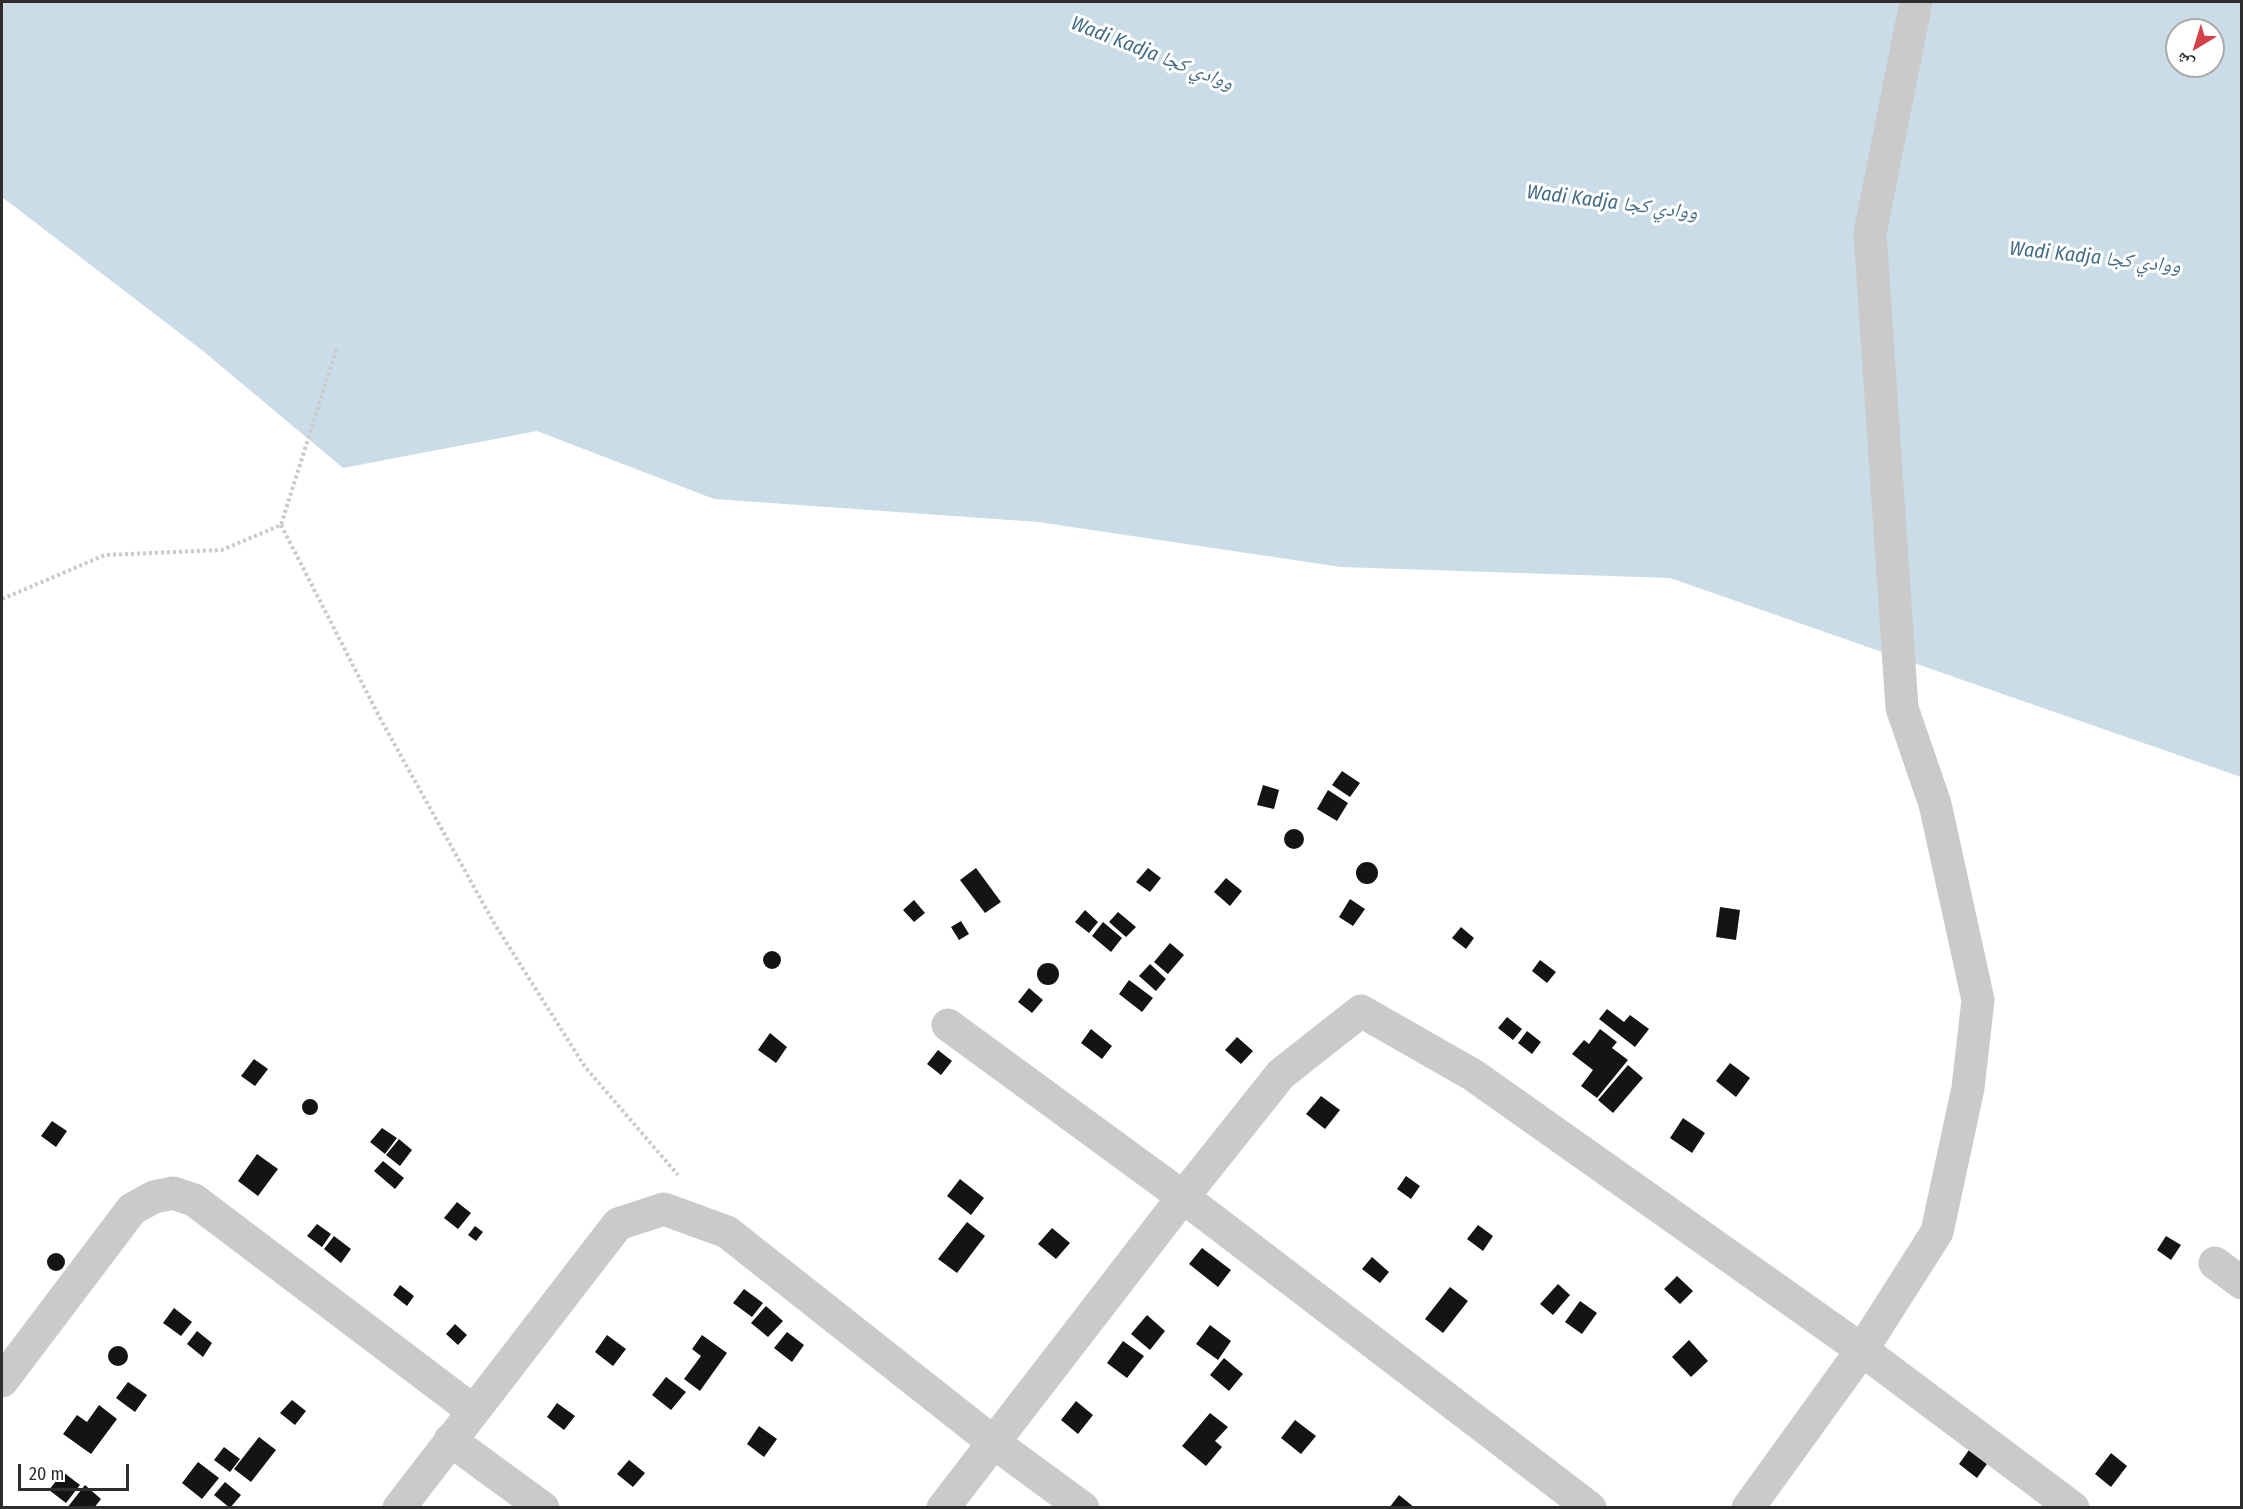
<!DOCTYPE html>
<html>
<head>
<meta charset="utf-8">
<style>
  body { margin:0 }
  #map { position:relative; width:2243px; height:1509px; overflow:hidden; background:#fff; font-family:"Fira Sans Condensed","Noto Naskh Arabic",sans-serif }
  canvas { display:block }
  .frame { position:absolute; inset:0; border:3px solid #2d2d2d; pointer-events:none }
  .north { position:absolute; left:2165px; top:18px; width:60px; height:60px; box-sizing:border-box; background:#fff; border:2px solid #ababab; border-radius:50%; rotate:218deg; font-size:16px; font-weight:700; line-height:24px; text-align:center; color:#2d2d2d }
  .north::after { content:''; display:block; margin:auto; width:21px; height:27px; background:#d3414a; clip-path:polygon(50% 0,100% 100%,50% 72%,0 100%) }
  .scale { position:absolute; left:18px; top:1464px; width:111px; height:27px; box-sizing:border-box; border:3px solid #2d2d2d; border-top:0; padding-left:8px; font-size:18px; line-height:21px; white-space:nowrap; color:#2d2d2d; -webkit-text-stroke:4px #fff; paint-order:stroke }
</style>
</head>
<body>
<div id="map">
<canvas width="2243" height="1509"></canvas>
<div class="frame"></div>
<div class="north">ش</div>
<div class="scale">20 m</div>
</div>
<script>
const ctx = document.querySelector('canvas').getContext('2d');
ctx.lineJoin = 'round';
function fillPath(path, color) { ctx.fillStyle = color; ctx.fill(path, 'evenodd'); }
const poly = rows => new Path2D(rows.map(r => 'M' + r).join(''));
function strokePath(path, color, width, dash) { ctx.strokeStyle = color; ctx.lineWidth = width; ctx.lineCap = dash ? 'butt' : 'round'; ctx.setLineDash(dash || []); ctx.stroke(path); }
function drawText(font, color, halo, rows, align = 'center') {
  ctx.font = font + ' "Fira Sans Condensed","Noto Naskh Arabic",sans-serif'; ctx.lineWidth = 6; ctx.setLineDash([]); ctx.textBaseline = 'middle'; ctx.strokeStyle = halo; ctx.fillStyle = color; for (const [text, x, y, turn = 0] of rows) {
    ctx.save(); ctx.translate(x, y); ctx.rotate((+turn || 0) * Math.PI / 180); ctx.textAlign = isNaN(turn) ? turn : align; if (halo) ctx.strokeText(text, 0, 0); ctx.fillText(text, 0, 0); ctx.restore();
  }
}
const water = poly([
  [2,2,2241,2,2241,777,1670,578,1341,567,1038,522,714,499,537,431,343,468,203,351,2,197],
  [2177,30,2213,30,2213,66,2177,66]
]);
const building = poly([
  [1342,771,1360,783,1350,797,1332,785],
  [1263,785,1279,790,1274,809,1257,805],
  [1328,790,1348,803,1337,821,1317,809],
  '1284 839a10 10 0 1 1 20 0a10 10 0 1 1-20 0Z',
  '1356 873a11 11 0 1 1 22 0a11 11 0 1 1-22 0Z',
  [976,868,1001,902,985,913,960,880],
  [1148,868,1161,878,1150,892,1136,882],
  [1226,878,1242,891,1230,906,1214,892],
  [1350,899,1365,909,1353,926,1339,917],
  [914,900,925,913,914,922,903,910],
  [1720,907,1740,910,1736,940,1716,937],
  [1085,910,1098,922,1089,933,1075,922],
  [1118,912,1136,927,1126,937,1109,922],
  [961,921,969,934,959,940,951,927],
  [1103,922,1122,938,1111,952,1092,936],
  [1461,927,1474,938,1466,949,1452,938],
  [1170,943,1184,955,1168,974,1154,962],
  '763 960a9 9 0 1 1 18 0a9 9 0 1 1-18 0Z',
  [1540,960,1556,972,1547,983,1532,971],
  '1037 974a11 11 0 1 1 22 0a11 11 0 1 1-22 0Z',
  [1150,964,1166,979,1156,991,1139,976],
  [1129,980,1153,998,1142,1012,1119,994],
  [1029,988,1043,1000,1032,1013,1018,1002],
  [1607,1009,1624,1022,1630,1015,1649,1029,1635,1047,1599,1019],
  [1507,1017,1522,1029,1513,1040,1498,1028],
  [1091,1029,1112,1046,1102,1059,1081,1043],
  [1600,1029,1617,1042,1612,1048,1628,1060,1597,1098,1581,1086,1593,1070,1572,1054,1584,1040,1589,1044],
  [1527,1031,1541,1042,1532,1054,1518,1043],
  [770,1033,787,1047,776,1063,758,1050],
  [1237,1037,1253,1051,1241,1064,1225,1050],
  [938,1050,952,1061,941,1075,927,1064],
  [254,1059,268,1069,255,1086,241,1076],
  [1730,1063,1750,1078,1736,1097,1716,1081],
  [1628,1065,1643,1078,1613,1113,1598,1100],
  [1321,1096,1340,1110,1325,1129,1306,1114],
  '302 1107a8 8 0 1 1 16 0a8 8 0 1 1-16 0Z',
  [1683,1118,1705,1133,1692,1153,1670,1138],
  [52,1121,67,1131,56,1147,41,1136],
  [382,1128,397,1138,385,1154,370,1142],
  [399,1139,412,1150,400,1166,386,1155],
  [257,1154,278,1169,258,1196,238,1181],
  [383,1161,404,1178,395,1189,374,1171],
  [1406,1176,1420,1186,1411,1199,1397,1189],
  [960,1179,984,1198,971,1215,947,1196],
  [457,1202,471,1213,458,1229,444,1218],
  [967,1222,985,1236,957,1273,938,1259],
  [317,1224,331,1234,322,1247,307,1236],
  [1478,1225,1493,1236,1483,1251,1467,1239],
  [475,1226,483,1232,476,1241,468,1235],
  [1052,1228,1070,1243,1056,1259,1038,1244],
  [334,1236,351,1249,341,1263,324,1249],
  [2166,1236,2181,1245,2171,1260,2157,1250],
  [1202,1248,1231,1270,1218,1287,1189,1264],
  '47 1262a9 9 0 1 1 18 0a9 9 0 1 1-18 0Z',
  [1372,1257,1389,1272,1380,1283,1362,1269],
  [1677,1276,1693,1291,1680,1304,1664,1289],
  [1558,1284,1570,1295,1553,1315,1540,1304],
  [400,1285,414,1296,407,1306,393,1295],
  [1450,1287,1468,1301,1443,1333,1425,1319],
  [744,1289,763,1303,752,1317,733,1303],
  [1580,1301,1597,1313,1582,1334,1565,1322],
  [766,1306,783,1321,768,1337,751,1323],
  [174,1308,192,1322,181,1336,163,1323],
  [1147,1315,1165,1331,1150,1350,1131,1334],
  [455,1324,467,1335,458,1345,446,1334],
  [1210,1325,1231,1341,1218,1360,1196,1344],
  [197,1331,212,1343,203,1357,187,1344],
  [787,1332,804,1345,792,1362,774,1348],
  [607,1335,626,1349,613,1366,595,1352],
  [702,1335,727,1353,700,1391,684,1379,701,1356,692,1349],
  [1689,1340,1708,1361,1691,1377,1672,1357],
  [1123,1341,1144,1356,1127,1378,1107,1363],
  '108 1356a10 10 0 1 1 20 0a10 10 0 1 1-20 0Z',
  [1224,1358,1243,1374,1229,1391,1210,1375],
  [666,1377,686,1392,671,1410,652,1395],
  [128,1382,147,1395,135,1412,116,1398],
  [292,1400,306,1411,295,1425,280,1413],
  [1076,1401,1093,1415,1078,1434,1061,1420],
  [557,1403,575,1416,564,1430,547,1417],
  [99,1405,117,1419,91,1454,63,1434,77,1415,87,1422],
  [1210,1413,1228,1427,1215,1441,1222,1447,1206,1466,1182,1446],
  [1295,1420,1316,1436,1301,1454,1281,1438],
  [759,1426,777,1439,764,1457,747,1444],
  [259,1437,276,1450,251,1482,234,1469],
  [224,1447,240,1459,230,1472,214,1460],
  [1969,1450,1987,1464,1977,1478,1959,1464],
  [2111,1453,2127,1466,2111,1487,2095,1474],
  [629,1460,645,1473,633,1487,617,1474],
  [198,1462,219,1478,202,1499,182,1483],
  [63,1472,80,1485,66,1503,49,1490],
  [225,1482,241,1495,230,1508,214,1495],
  [85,1485,101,1499,94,1508,67,1508],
  [1399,1495,1415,1508,1389,1508]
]);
const path = poly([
  [281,525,381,720,494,923,585,1067,678,1175],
  [2,599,105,555,222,550,281,525,337,347]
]);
const minor = poly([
  [948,1025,1183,1197,1590,1508],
  [2215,1263,2242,1283],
  [2,1381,132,1209,154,1197,173,1193,194,1200,472,1410],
  [450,1440,543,1508],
  [399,1508,618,1224,664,1209,727,1232,993,1442,1083,1508],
  [943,1508,1183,1197,1281,1074,1361,1011,1473,1075,1862,1350,2073,1508],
  [1748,1508,1862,1350,1937,1232,1968,1088,1978,1000,1935,804,1902,708,1870,233,1916,2]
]);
const waterNames = [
  ["Wadi Kadja ووادي كجا",1152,54,21],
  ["Wadi Kadja ووادي كجا",1612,203,7],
  ["Wadi Kadja ووادي كجا",2095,258,6]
];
fillPath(water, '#cadce8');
fillPath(building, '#141414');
strokePath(path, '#cacaca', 4, [3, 3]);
strokePath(minor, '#cacaca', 33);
drawText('italic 20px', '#446c87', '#fff', waterNames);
</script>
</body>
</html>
